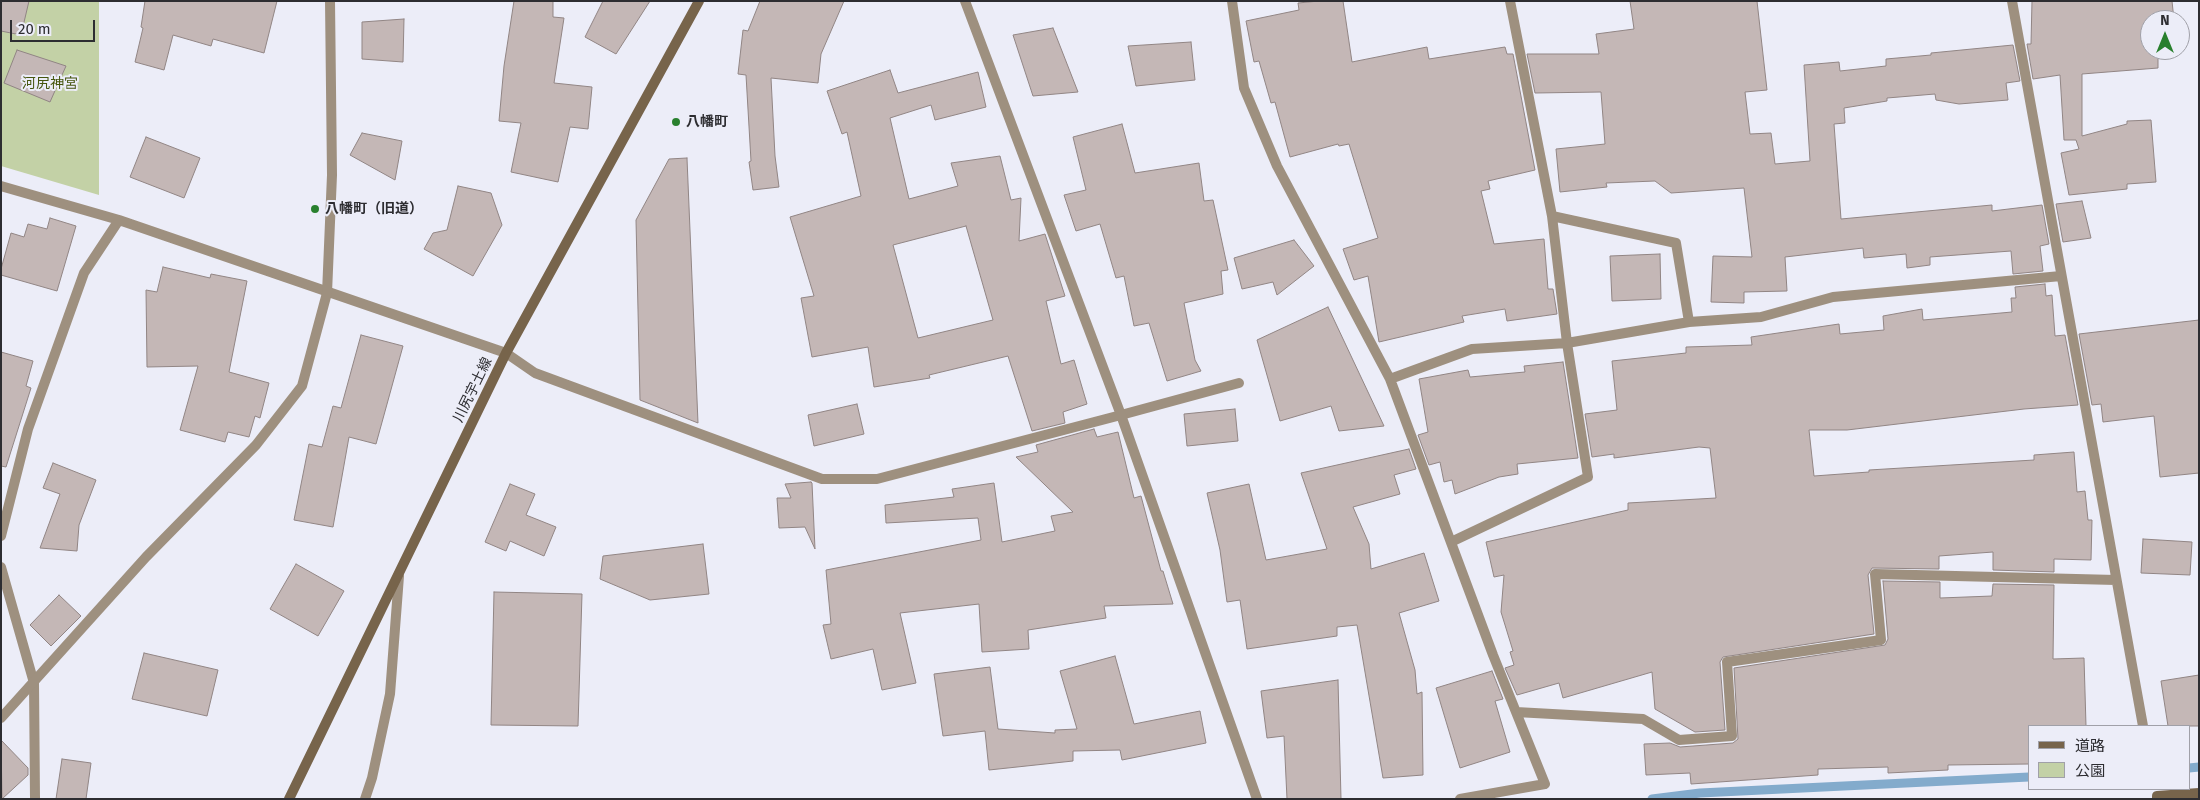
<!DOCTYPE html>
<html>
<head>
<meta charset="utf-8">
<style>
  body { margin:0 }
  #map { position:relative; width:2200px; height:800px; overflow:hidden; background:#ecedf8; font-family:"Fira Sans","Noto Sans JP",sans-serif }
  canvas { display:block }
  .frame { position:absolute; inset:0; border:2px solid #2d2d31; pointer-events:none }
  .legend { position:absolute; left:2028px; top:725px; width:162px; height:65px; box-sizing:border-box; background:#ecedf8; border:1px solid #a0a0a8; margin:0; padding:6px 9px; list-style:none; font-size:15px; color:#2d2d31 }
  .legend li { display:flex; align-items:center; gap:10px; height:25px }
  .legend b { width:25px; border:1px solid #a0a0a8 }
  .north { position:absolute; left:2140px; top:10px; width:50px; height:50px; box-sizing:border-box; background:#ecedf8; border:1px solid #a0a0a8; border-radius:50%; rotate:0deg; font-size:14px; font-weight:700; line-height:20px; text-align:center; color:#2d2d31 }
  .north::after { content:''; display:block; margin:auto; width:18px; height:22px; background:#29802e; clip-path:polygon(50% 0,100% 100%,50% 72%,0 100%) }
  .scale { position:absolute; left:10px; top:20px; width:85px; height:22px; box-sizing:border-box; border:2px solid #2d2d31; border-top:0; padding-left:6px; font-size:15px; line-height:18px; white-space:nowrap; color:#2d2d31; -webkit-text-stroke:4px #ecedf8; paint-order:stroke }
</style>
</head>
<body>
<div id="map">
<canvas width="2200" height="800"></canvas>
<div class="frame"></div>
<ul class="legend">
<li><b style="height:6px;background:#77644b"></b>道路</li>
<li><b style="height:14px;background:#c3d1a6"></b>公園</li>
</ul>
<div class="north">N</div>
<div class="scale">20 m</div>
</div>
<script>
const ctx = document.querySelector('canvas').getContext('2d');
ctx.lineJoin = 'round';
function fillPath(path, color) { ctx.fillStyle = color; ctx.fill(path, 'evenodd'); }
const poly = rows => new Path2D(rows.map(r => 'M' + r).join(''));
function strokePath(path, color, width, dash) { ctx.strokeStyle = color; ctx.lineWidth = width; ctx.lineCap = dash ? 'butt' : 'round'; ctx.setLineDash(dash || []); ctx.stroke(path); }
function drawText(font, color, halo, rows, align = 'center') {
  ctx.font = font + ' "Fira Sans","Noto Sans JP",sans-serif'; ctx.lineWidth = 4; ctx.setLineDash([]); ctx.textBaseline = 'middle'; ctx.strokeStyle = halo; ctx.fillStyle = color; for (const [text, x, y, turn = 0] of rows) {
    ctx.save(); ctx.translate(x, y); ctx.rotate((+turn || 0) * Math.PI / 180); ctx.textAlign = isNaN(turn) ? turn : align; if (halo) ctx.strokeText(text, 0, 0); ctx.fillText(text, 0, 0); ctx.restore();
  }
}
const green = poly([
  [1,1,99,1,99,195,1,166]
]);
const stream = poly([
  [2189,768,2199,767],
  [1652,799,1700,793,2029,777]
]);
const building = poly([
  [1,1,29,1,21,35,1,31,1,1],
  [145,1,277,1,264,53,213,39,211,46,173,35,164,70,135,62,143,28,141,27,145,1],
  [514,1,553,1,553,17,564,18,554,83,592,87,588,129,570,127,558,182,511,172,521,123,499,121,504,66,514,1],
  [603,1,650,1,616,54,585,37,603,1],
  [760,1,844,1,821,54,818,83,771,78,775,156,779,187,753,190,749,162,751,161,746,75,738,74,743,30,748,31,760,1],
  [1319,1,1343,1,1352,62,1427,47,1429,59,1505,47,1507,54,1513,54,1535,170,1488,181,1490,189,1481,191,1494,244,1544,239,1548,289,1553,289,1557,314,1507,321,1505,309,1462,316,1464,322,1379,342,1368,276,1354,280,1343,249,1378,238,1349,144,1339,146,1338,144,1290,157,1275,102,1271,103,1259,61,1254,62,1246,21,1299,10,1298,3,1319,1],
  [1630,1,1757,1,1767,90,1745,92,1750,134,1771,133,1775,164,1810,161,1804,65,1839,62,1840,71,1886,66,1886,59,1931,55,1931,53,2013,45,2020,81,2006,83,2008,100,1959,104,1936,100,1935,94,1887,98,1887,101,1844,108,1845,123,1834,124,1841,219,1992,205,1992,211,2042,205,2049,244,2040,246,2043,271,2013,274,2011,251,1930,257,1930,265,1907,268,1906,254,1864,258,1863,248,1785,257,1787,291,1744,292,1744,303,1711,302,1713,256,1752,257,1744,188,1671,193,1655,181,1606,183,1607,187,1560,192,1556,149,1605,144,1601,92,1535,93,1527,54,1599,54,1596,34,1634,29,1630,1],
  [2032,1,2172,1,2174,20,2150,20,2150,50,2158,50,2158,68,2082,74,2082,136,2127,124,2127,121,2151,120,2156,182,2127,184,2127,189,2069,195,2061,153,2079,149,2076,140,2064,140,2060,75,2033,79,2027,44,2031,44,2032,1],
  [404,19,403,62,362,59,362,22,404,19],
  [1053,28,1078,92,1033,96,1013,35,1053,28],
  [1191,42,1195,80,1136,86,1128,46,1191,42],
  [17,50,66,66,50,102,4,83,17,50],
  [890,70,898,93,978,72,986,107,935,120,931,105,890,118,909,199,958,186,951,163,1000,156,1011,200,1021,198,1019,241,1045,234,1065,296,1046,301,1061,364,1074,360,1087,404,1063,412,1065,423,1032,431,1008,356,929,375,930,378,874,387,868,347,812,357,801,298,814,296,790,217,861,196,847,132,842,134,827,91,890,70],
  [966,226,993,320,918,338,893,245,966,226],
  [1122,124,1135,173,1199,163,1204,201,1213,200,1228,270,1221,271,1223,294,1184,303,1195,360,1201,371,1167,381,1149,323,1134,326,1124,276,1116,278,1100,224,1076,231,1064,195,1086,190,1073,137,1122,124],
  [362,133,402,141,395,180,350,155,362,133],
  [146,137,200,158,184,198,130,177,146,137],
  [687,158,698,423,640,400,636,220,669,159,687,158],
  [458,186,491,193,502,225,473,276,424,249,433,233,447,230,458,186],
  [2082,201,2091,238,2063,242,2056,204,2082,201],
  [50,218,76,226,57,291,1,275,1,269,11,233,24,237,28,224,47,229,50,218],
  [1294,240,1314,266,1277,295,1273,282,1242,289,1234,258,1294,240],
  [1660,254,1661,299,1612,301,1610,256,1660,254],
  [163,267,210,278,211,274,247,281,229,372,269,383,260,418,255,416,249,437,228,432,225,442,180,430,198,366,147,367,146,290,157,292,163,267],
  [2045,284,2046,296,2052,295,2055,336,2065,335,2078,405,2024,409,1847,430,1809,430,1814,476,1869,472,1869,470,2034,460,2034,455,2074,452,2077,492,2085,491,2088,520,2092,520,2091,560,2054,559,2054,572,1993,570,1993,552,1939,556,1939,569,1872,568,1868,575,1874,634,1723,657,1720,662,1725,730,1695,732,1655,709,1652,672,1563,698,1559,683,1517,695,1505,668,1514,665,1510,652,1513,651,1501,612,1504,575,1494,577,1486,542,1628,510,1628,503,1716,498,1710,448,1699,447,1614,458,1614,454,1592,457,1585,414,1617,410,1612,361,1686,353,1686,347,1752,345,1751,337,1839,324,1840,334,1884,330,1883,316,1922,309,1923,320,2012,312,2011,298,2016,298,2015,287,2045,284],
  [1328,307,1384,426,1339,431,1331,406,1280,421,1257,340,1328,307],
  [2199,320,2199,473,2160,477,2154,416,2103,422,2101,404,2092,405,2079,334,2199,320],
  [361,335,403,346,376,444,349,437,333,527,294,520,309,444,322,447,333,406,341,408,361,335],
  [1,352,33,361,26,386,31,388,6,467,1,466,1,352],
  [1563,362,1578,458,1517,464,1518,474,1499,477,1455,494,1452,480,1444,482,1440,462,1429,465,1418,435,1428,432,1419,379,1468,370,1470,377,1525,372,1524,366,1563,362],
  [857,404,864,434,814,446,808,415,857,404],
  [1235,409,1238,441,1187,446,1184,414,1235,409],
  [1094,429,1097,437,1118,432,1134,498,1141,496,1161,571,1163,571,1173,604,1104,606,1106,618,1028,630,1029,649,982,652,979,604,900,613,916,683,882,690,873,649,831,659,823,625,831,624,826,570,981,540,978,518,886,523,885,505,954,497,952,489,994,483,1002,542,1055,531,1051,516,1073,512,1016,457,1038,452,1036,445,1094,429],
  [1409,449,1416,469,1394,475,1400,494,1353,507,1369,544,1371,569,1424,553,1439,601,1399,613,1415,670,1417,694,1422,692,1423,775,1383,778,1357,625,1337,627,1337,636,1247,649,1240,600,1227,602,1220,550,1207,493,1249,484,1266,560,1327,549,1301,473,1409,449],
  [53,463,96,480,79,525,77,551,40,548,60,494,43,488,53,463],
  [811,482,812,483,815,549,805,527,779,528,777,498,791,498,785,484,811,482],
  [510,484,535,494,526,515,556,527,544,556,510,541,506,551,485,542,510,484],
  [2143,539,2192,542,2190,575,2141,573,2143,539],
  [703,544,709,594,650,600,600,579,603,556,703,544],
  [296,564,344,591,318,636,270,609,296,564],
  [1883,581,1940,582,1940,598,1992,596,1993,584,2054,585,2053,659,2084,658,2086,726,2029,726,2029,764,1948,765,1948,770,1888,773,1888,767,1818,769,1818,775,1691,784,1690,773,1646,775,1644,744,1670,743,1680,747,1733,743,1738,739,1734,668,1885,645,1888,639,1883,581],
  [494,592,582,594,578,726,491,725,494,592],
  [59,595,81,616,51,646,30,625,59,595],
  [144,653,218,670,207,716,132,699,144,653],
  [1115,656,1134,724,1200,711,1206,743,1122,760,1120,750,1073,751,1073,761,989,770,985,731,943,736,934,674,990,667,998,729,1055,733,1055,730,1077,729,1060,671,1115,656],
  [1492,671,1503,699,1495,701,1510,752,1460,768,1436,688,1492,671],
  [2199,675,2199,726,2168,726,2161,681,2199,675],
  [1338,680,1341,799,1287,799,1284,736,1267,738,1261,691,1338,680],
  [1,740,28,768,28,775,2,799,1,740],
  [62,759,91,763,86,799,56,799,62,759]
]);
const service = poly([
  [1121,415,1239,383]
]);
const minor = poly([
  [965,1,1121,415,1257,799],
  [1232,1,1244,88,1277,166,1390,379,1493,655,1545,784,1460,799],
  [2012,1,2143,726],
  [1,186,119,220,506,353,535,373,822,479,877,479,1121,415],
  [1552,216,1676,243,1689,322],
  [1390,379,1472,349,1567,343,1689,322,1761,317,1833,297,2061,276],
  [1,536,28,429,84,273,119,220],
  [1451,542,1588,477,1567,343,1552,216,1510,1],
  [1,567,34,683,35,799],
  [1516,712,1643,719,1679,740,1732,736,1727,662,1881,640,1875,574,2116,580],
  [365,799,372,778,390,694,399,576]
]);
const tertiary = poly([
  [1,718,146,557,256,445,302,386,327,293,332,175,330,1]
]);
const secondary = poly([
  [289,799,506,353,699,1],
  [2157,799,2157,796,2199,793]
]);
const markers = [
  [676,122,5,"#29802e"],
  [315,209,5,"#29802e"]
];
const parkNames = [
  ["河尻神宮",50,84]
];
const poiNames = [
  ["八幡町",686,122],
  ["八幡町（旧道）",325,209]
];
const streetNames = [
  ["川尻宇土線",473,390,-64]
];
fillPath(green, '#c3d1a6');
strokePath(stream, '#83abcc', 9);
fillPath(building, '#c4b7b6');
strokePath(building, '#918584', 1);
strokePath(service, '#9e907f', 10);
strokePath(minor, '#9e907f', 10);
strokePath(tertiary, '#9e907f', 10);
strokePath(secondary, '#77644b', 10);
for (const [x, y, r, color] of markers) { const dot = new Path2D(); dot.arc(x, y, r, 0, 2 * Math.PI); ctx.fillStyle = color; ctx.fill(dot); strokePath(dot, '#ecedf8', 2); }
drawText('14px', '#45550d', '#ecedf8', parkNames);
drawText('bold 14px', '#2d2d31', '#ecedf8', poiNames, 'left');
drawText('14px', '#2d2d31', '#ecedf8', streetNames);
</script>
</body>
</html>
